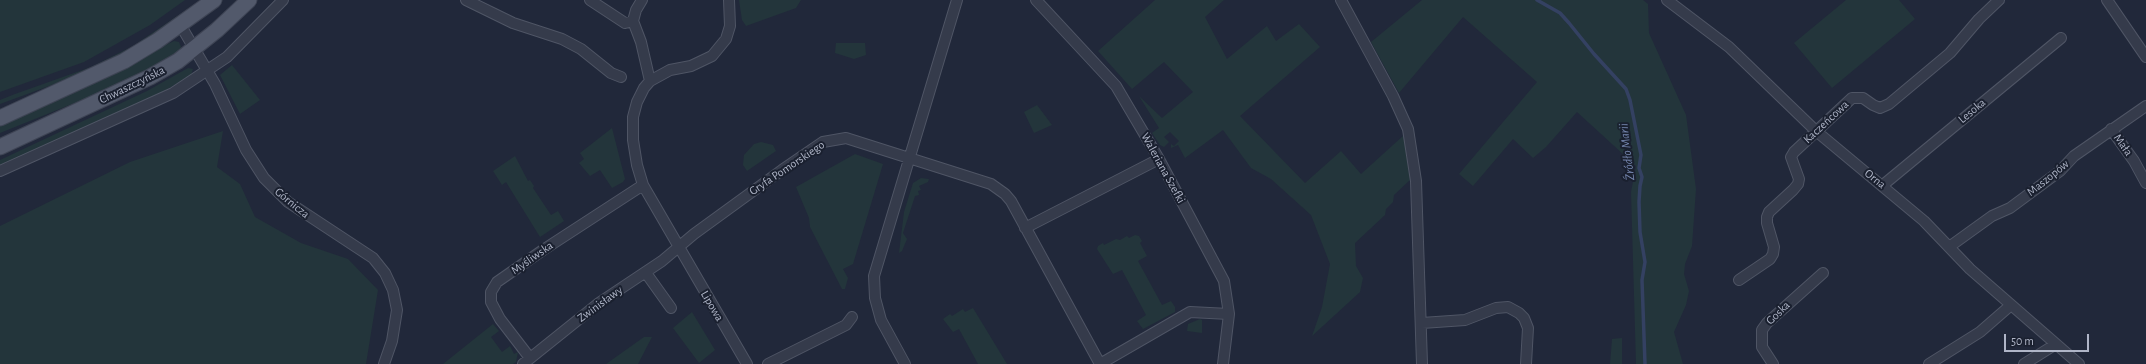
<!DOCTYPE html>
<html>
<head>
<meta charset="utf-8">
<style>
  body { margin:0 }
  #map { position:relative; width:2146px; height:364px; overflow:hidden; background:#21283a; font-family:"Alegreya Sans",sans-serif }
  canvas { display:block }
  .scale { position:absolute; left:2004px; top:334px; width:85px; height:18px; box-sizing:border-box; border:2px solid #afb5c7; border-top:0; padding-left:5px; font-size:12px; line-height:14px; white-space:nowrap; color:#afb5c7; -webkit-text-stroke:3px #1a202f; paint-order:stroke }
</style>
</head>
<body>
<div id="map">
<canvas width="2146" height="364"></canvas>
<div class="scale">50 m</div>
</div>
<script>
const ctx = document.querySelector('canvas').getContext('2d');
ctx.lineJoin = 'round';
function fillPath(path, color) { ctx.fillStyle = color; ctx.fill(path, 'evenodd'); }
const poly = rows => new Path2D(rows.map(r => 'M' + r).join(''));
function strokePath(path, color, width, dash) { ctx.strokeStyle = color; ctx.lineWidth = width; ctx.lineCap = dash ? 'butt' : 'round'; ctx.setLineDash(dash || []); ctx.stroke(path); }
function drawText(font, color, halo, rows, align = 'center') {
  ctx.font = font + ' "Alegreya Sans",sans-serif'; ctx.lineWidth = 4; ctx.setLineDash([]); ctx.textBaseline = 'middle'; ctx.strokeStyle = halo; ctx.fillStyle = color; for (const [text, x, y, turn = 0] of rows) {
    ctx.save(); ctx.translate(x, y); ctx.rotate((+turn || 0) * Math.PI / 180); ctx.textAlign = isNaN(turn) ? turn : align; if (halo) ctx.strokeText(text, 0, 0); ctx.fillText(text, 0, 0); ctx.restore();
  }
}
const green = poly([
  [0,0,185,0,150,25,84,62,0,92],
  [739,0,801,0,796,8,746,26,742,20],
  [1155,0,1224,0,1205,17,1227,59,1267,26,1276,41,1299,24,1320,47,1240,116,1305,183,1341,151,1361,174,1404,135,1410,180,1394,195,1393,202,1386,209,1385,215,1355,243,1356,266,1363,278,1360,292,1312,336,1322,307,1330,264,1311,215,1271,179,1251,168,1223,130,1185,158,1178,145,1171,148,1171,144,1174,146,1179,141,1170,132,1164,137,1169,142,1164,147,1160,145,1152,133,1159,128,1139,96,1162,118,1193,92,1164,62,1132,89,1098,51],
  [1422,0,1643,0,1648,4,1649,33,1686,115,1696,189,1692,246,1685,264,1684,274,1689,291,1686,305,1674,332,1683,364,1636,364,1631,192,1636,166,1577,112,1546,147,1533,158,1513,139,1473,186,1459,174,1537,82,1463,17,1399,93,1371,42],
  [1846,0,1899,0,1915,19,1832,88,1794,43],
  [189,8,191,8,148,39,93,70,0,104,0,100,15,94,91,67,133,46],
  [174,41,179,42,181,47,179,54,122,84,0,133,0,124],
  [836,43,865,43,866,55,854,59,835,53],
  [232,65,260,100,240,114,220,75],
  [188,68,193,69,191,75,146,102,0,166,0,160,147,91],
  [1037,105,1052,125,1034,133,1024,112],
  [612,128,625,179,623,182,612,188,600,170,590,176,579,163,584,159,580,153],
  [223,131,217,167,240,184,255,217,301,243,348,259,378,290,366,364,0,364,0,226,130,162],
  [761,142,773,145,776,151,747,171,743,165,744,155,754,144],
  [855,154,883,164,853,264,843,269,848,278,845,289,842,289,810,227,809,218,796,187],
  [515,156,528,181,530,180,534,186,533,188,551,215,558,211,564,221,540,237,506,182,502,185,493,171],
  [921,178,929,179,928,182,919,186,921,190,918,191,919,195,915,196,903,233,907,239,902,251,899,253,904,212,913,183],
  [1135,235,1139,236,1142,241,1140,243,1147,256,1138,261,1162,305,1171,301,1175,307,1175,312,1143,329,1137,321,1146,315,1122,270,1113,274,1097,249,1098,246,1103,243,1104,245,1116,239,1120,240,1127,236,1129,238],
  [973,308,1007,364,978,364,959,329,953,332,943,319,950,314,952,316,963,309,965,312],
  [692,312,715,350,699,363,673,328],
  [1200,319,1202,320,1202,333,1187,331,1188,324],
  [493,324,499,331,491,337,502,352,510,346,514,354,518,352,516,362,513,364,443,364],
  [644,337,652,337,638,364,606,364],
  [1622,338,1622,364,1610,364,1612,339]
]);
const stream = poly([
  [1537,0,1560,13,1569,23,1594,54,1626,89,1630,100,1641,155,1639,168,1642,177,1640,186,1639,202,1640,232,1645,262,1642,280,1645,364]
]);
const street = poly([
  [466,0,513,23,562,39,581,49,611,73,621,77],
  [590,0,625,23,633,21,641,42,650,81],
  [729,0,730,26,726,39,712,56,691,66,670,70,650,81,644,88,637,102,633,117,633,140,637,165,643,185,747,364],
  [1036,0,1116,86,1159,159,1224,281,1229,314,1223,364],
  [1341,0,1393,96,1408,129,1416,181,1422,364],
  [1667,0,1729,47,1816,131,1924,221,1970,269,2079,364],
  [2107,0,2146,57],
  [633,21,636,10,642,0],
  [181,26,215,84,246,150,264,178,288,202,373,258,385,273,393,290,397,310,392,341,384,364],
  [2111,129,2134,161,2146,183],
  [0,171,173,93,227,57,283,0],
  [1883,185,2061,38],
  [1025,228,1159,159],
  [1949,247,1992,216,2010,208,2060,171,2074,156,2146,106],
  [646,273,671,308],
  [1739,280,1770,259,1773,254,1774,247,1767,223,1767,217,1769,212,1793,190,1798,184,1799,179,1791,157,1794,152,1852,98,1863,98,1873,105,1880,108,1889,104,1950,53,1979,19,1999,0],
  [1422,323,1465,320,1496,308,1508,307,1519,313,1524,318,1528,328,1526,364],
  [530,358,500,319,491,302,491,292,497,282,543,250,643,185],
  [523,364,599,303,662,261,694,234,782,170,823,142,846,138,991,184,1005,194,1011,201,1100,364],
  [768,364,846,325,852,317],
  [905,364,881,320,875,298,874,276,957,0],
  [1100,364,1190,312,1229,314],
  [1773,364,1762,347,1762,330,1767,323,1823,273],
  [1929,364,1980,332,2011,305],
  [2024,364,2056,344]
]);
const primary = poly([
  [0,118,124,61,157,41,214,0],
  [0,147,150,77,178,61,217,30,249,0]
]);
const streetNames = [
  ["Chwaszczyńska",132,85,-26],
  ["Lesoka",1972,111,-40],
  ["Kaczeńcowa",1826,122,-43],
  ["Mała",2123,145,55],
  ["Gryfa Pomorskiego",787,168,-34],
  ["Waleriana Szefki",1163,168,61],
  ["Maszopów",2048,178,-39],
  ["Orna",1875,179,39],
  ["Górnicza",292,203,39],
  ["Myśliwska",532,258,-35],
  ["Zwinisławy",600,304,-36],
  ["Lipowa",712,306,60],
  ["Goska",1778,313,-44]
];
const waterNames = [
  ["Źródło Marii",1627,152,-97]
];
fillPath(green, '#23353b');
strokePath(stream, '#344162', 3.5);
strokePath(street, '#4f5565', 12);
strokePath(primary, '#3e4454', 17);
strokePath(street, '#353b4b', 10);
strokePath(primary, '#52596b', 15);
drawText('12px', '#afb5c7', '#1a202f', streetNames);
drawText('italic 13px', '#7687b0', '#1a202f', waterNames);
</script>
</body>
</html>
